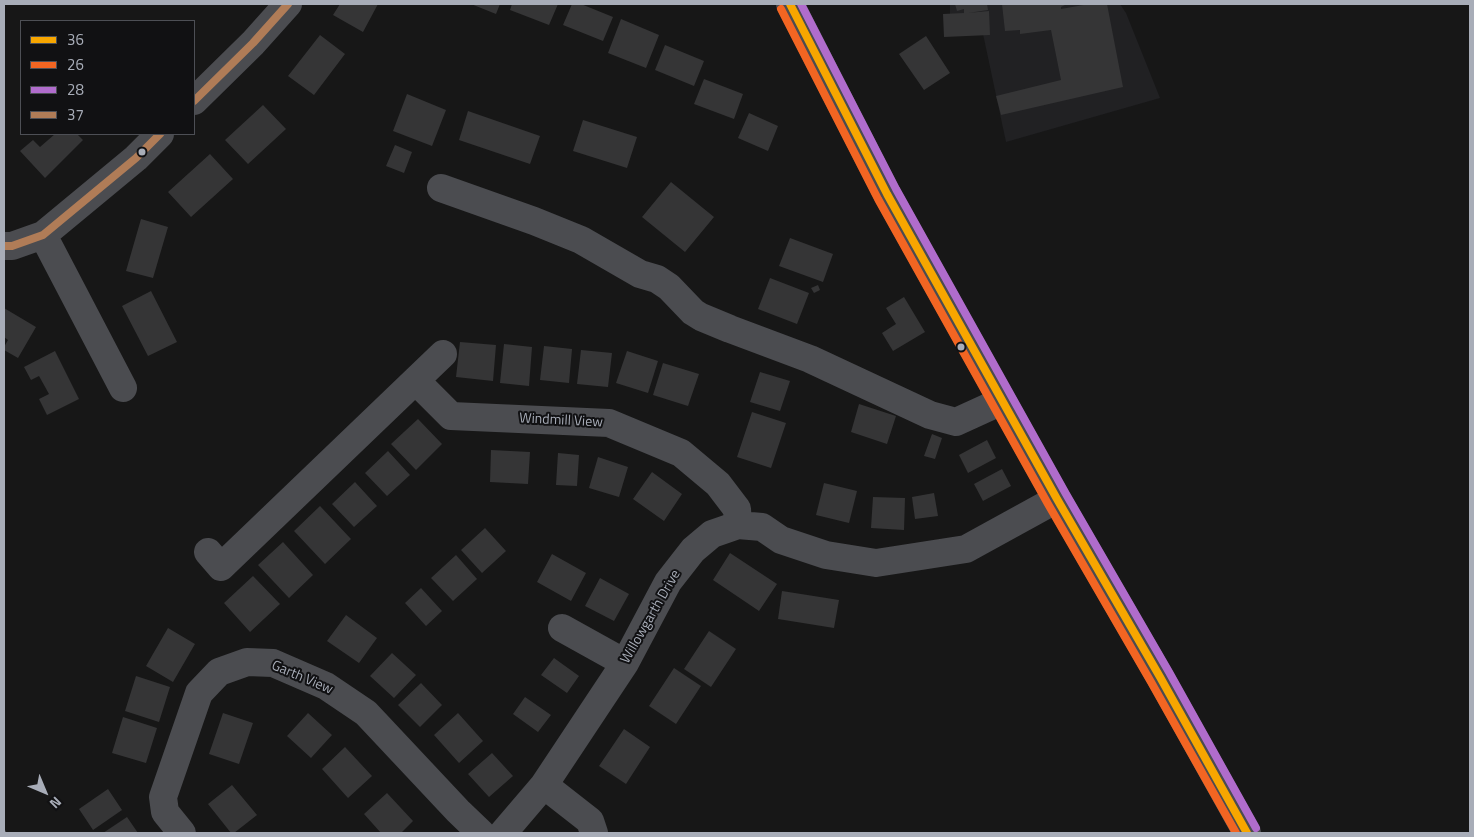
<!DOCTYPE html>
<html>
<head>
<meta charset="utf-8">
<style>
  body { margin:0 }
  #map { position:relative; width:1474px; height:837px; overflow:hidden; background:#171717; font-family:"Titillium Web",sans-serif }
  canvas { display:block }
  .frame { position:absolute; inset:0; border:5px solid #a8adb8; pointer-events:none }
  .legend { position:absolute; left:20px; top:20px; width:175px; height:115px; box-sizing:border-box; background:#111113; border:1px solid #4d4f55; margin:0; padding:6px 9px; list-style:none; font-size:15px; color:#a8adb8 }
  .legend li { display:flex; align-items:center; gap:10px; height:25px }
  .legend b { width:25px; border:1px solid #4d4f55 }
  .north { position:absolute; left:20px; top:767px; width:50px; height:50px; -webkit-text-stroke:4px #111113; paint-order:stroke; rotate:135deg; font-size:14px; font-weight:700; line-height:20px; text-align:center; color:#a8adb8 }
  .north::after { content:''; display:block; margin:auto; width:18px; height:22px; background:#a8adb8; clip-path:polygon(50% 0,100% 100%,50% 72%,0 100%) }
</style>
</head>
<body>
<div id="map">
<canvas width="1474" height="837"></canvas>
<div class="frame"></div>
<ul class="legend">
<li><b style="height:6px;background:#f7a600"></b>36</li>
<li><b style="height:6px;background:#f26522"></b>26</li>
<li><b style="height:6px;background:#b06ccc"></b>28</li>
<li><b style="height:6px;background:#b07c57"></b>37</li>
</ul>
<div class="north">N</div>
</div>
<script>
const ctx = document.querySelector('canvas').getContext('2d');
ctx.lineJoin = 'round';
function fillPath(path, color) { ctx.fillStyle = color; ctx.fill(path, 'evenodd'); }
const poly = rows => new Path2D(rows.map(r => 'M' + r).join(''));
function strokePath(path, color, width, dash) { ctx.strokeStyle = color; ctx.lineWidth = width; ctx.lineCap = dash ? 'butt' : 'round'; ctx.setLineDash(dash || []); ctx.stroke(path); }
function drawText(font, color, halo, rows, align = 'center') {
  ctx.font = font + ' "Titillium Web",sans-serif'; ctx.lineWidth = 4; ctx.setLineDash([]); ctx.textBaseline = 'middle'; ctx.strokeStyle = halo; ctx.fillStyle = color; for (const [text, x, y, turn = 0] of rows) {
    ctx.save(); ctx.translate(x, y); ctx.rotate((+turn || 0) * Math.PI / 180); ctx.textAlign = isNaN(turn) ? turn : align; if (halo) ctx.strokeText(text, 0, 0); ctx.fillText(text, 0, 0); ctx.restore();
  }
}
const built = poly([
  [950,4,1120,4,1126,13,1160,98,1006,142,983,34,950,25]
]);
const building = poly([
  [340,4,378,4,363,32,333,15],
  [471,4,500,4,496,14],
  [512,4,558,4,549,25,510,10],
  [572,4,581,4,613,17,603,41,563,25],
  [955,4,987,4,988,10,968,13,989,11,990,35,944,37,943,14,964,13,964,9,957,11],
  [1002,4,1067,4,1061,7,1061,9,1089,4,1107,4,1123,87,1001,115,996,96,1061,80,1051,30,1020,34,1020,30,1005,31],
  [621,19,659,35,646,68,608,53],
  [320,35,345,54,314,95,288,76],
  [926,36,950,73,924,90,899,54],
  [665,45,704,61,694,86,655,70],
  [704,79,743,94,734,119,694,104],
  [407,94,446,110,432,146,393,131],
  [263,105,286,129,248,164,225,140],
  [468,111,540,136,530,164,459,140],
  [749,113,778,126,768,151,738,138],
  [583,120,637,137,627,168,573,151],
  [55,134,77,134,83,140,45,178,20,151,33,140,40,147],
  [395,145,412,152,404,173,386,166],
  [210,154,233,179,191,217,168,192],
  [671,182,714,217,685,252,642,217],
  [141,219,168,227,153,278,126,271],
  [790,238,833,254,823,282,779,266],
  [770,278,809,293,797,324,758,309],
  [818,285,820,290,814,293,811,288],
  [151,291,177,342,148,356,122,306],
  [904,297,925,332,893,351,882,333,896,324,886,308],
  [4,308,36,327,18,358,4,350,4,347,8,340,4,337],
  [460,342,496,345,493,381,456,377],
  [504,344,532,347,529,386,500,383],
  [544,346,572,349,569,383,540,380],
  [581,350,612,353,608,387,577,384],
  [55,351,79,399,47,415,39,399,49,394,39,376,31,380,24,367],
  [627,351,658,361,648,393,616,383],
  [663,363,699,374,688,406,653,395],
  [760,372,790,381,780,411,750,402],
  [859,404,896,416,887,444,851,432],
  [752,412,786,423,771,468,737,457],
  [418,419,442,444,416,470,391,444],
  [932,434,942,438,935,459,924,456],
  [987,440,996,458,968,473,959,455],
  [491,450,530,452,528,484,490,482],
  [388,451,410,475,387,496,365,473],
  [558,453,579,455,577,486,556,485],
  [598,457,628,467,619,497,589,488],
  [1002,469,1011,486,983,501,974,484],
  [652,472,682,494,664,521,633,499],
  [355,482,377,506,354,527,332,504],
  [824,483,857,491,849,523,816,515],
  [934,493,938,516,915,519,912,497],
  [873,497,905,498,904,530,871,528],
  [320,506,351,539,325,564,294,531],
  [485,528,506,551,482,573,461,550],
  [283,542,313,575,289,598,258,565],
  [730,553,777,584,759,611,713,580],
  [552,554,586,573,571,601,537,582],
  [456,555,477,579,453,601,431,578],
  [253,576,280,604,250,632,224,603],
  [600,578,629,594,614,621,585,606],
  [421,588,442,611,426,626,405,603],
  [782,591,839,600,834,628,778,619],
  [346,615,377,638,359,663,327,641],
  [168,628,195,644,173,682,146,666],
  [709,631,736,649,711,687,684,669],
  [392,653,416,675,394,698,370,676],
  [554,658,579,676,567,693,541,675],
  [674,668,701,686,676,724,649,706],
  [136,676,170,687,159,722,125,711],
  [421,683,442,705,420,727,398,705],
  [525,697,551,715,538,732,513,714],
  [223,713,253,723,239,764,209,754],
  [308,713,332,735,311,758,287,736],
  [458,713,483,741,459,763,434,735],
  [123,717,157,728,146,763,112,753],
  [624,729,650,747,626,784,599,766],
  [345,747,372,776,348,798,322,769],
  [492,753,513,776,489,797,468,774],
  [232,785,257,815,234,833,231,833,208,804],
  [108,789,122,810,93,830,79,809],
  [387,793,413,821,401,833,381,833,364,814],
  [127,817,138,833,103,833]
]);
const path = poly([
  [4,831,5,833]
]);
const minor = poly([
  [790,4,887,194,1057,499,1160,677,1247,833],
  [194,101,253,43,288,4],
  [441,188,534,221,581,240,640,274,657,279,669,287,693,312,701,317,730,329,810,359,930,415,956,422,1002,401],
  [43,235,123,388],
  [4,246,12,246,43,235,136,158,160,134],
  [416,381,451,416,609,423,681,453,718,484,737,509,738,525],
  [208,552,221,567,443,354],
  [562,628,625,663],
  [544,785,590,821,594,833],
  [182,833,165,812,163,797,199,693,219,672,247,662,273,663,326,686,366,713,458,811,481,833],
  [503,833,544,785,625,663,668,582,693,550,712,534,738,525,762,527,781,540,826,555,876,563,966,549,1057,499]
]);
const bus1 = poly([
  [790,4,887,194,1057,499,1160,677,1247,833]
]);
const bus2 = poly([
  [781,9,878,199,1048,504,1151,682,1236,833]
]);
const bus3 = poly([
  [801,4,896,189,1066,494,1169,672,1256,828]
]);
const bus4 = poly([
  [194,101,253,43,288,4],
  [4,246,12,246,43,235,136,158,160,134]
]);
const markers = [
  [142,152,4.5,"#a8adb8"],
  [961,347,4.5,"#a8adb8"]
];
const streetNames = [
  ["Windmill View",561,421,3],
  ["Willowgarth Drive",651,617,-60],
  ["Garth View",302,678,23]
];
fillPath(built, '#212123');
fillPath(building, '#353536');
strokePath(path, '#4d4e52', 3, [2.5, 4]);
strokePath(minor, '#4b4c50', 28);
strokePath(bus1, '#f7a600', 8);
strokePath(bus2, '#f26522', 8);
strokePath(bus3, '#b06ccc', 8);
strokePath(bus4, '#b07c57', 8);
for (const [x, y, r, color] of markers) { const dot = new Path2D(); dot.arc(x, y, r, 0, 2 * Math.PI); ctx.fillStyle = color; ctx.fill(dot); strokePath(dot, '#111113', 2); }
drawText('14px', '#a8adb8', '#111113', streetNames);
</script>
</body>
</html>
